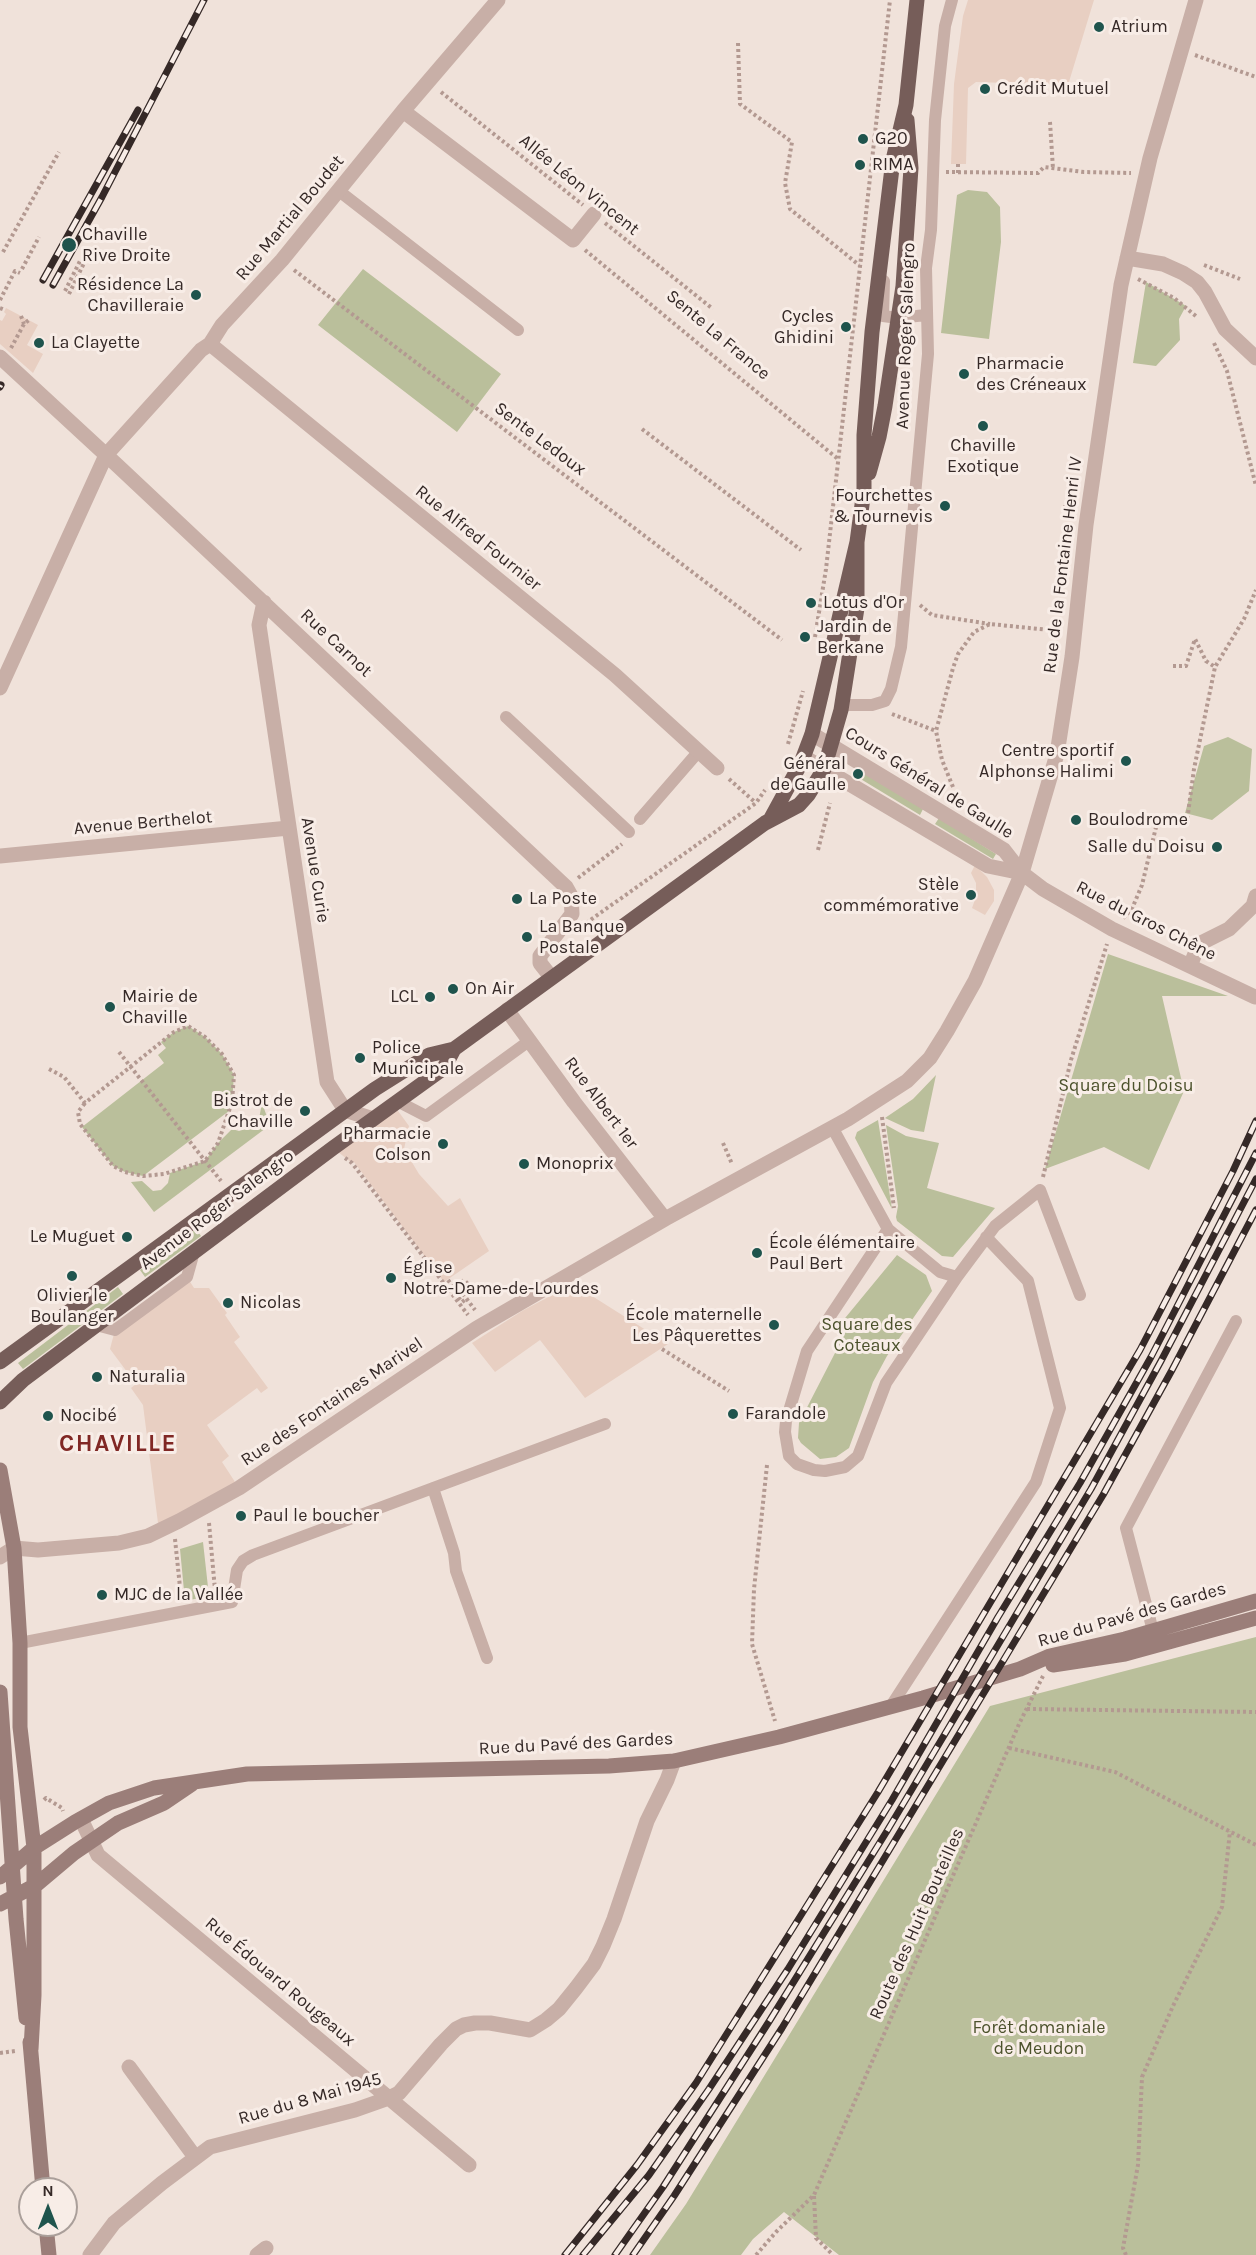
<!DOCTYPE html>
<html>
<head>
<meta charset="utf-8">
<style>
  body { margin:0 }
  #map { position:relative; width:1256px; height:2255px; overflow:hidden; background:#f0e2da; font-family:Karla,sans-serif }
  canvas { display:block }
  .north { position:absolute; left:18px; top:2177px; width:60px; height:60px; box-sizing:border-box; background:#f8ede7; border:2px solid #aa9f9a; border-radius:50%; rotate:0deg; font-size:16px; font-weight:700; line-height:24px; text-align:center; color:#352927 }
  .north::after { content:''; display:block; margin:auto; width:21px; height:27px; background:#1f544d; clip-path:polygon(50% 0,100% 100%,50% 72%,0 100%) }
</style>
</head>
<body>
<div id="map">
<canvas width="1256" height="2255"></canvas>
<div class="north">N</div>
</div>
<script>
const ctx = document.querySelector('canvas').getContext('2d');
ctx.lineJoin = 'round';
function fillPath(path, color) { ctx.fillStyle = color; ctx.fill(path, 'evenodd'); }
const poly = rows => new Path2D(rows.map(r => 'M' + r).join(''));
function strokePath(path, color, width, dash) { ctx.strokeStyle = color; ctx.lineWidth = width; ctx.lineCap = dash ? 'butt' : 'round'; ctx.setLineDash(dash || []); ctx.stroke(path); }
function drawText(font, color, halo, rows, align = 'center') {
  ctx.font = font + ' Karla,sans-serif'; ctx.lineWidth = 6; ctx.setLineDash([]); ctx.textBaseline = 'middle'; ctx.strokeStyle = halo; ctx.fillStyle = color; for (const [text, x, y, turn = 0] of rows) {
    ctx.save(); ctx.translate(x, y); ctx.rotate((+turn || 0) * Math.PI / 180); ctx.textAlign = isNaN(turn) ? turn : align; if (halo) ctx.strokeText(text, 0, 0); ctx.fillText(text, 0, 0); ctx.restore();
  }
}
const green = poly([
  [968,190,987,192,1000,207,1001,242,989,339,941,333,957,195],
  [363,269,501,374,457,432,318,325],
  [1146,282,1186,306,1179,319,1180,340,1156,366,1133,363],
  [1228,737,1252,749,1249,791,1212,820,1185,813,1204,746],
  [863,772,923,809,920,815,859,778],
  [939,818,996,854,993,859,935,824],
  [1108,954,1228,996,1162,996,1184,1091,1149,1170,1104,1147,1045,1169],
  [188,1026,205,1037,222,1054,234,1075,232,1102,229,1111,143,1176,125,1172,113,1166,82,1127,164,1063,158,1055,166,1048,161,1042,174,1032],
  [936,1075,924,1132,911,1130,885,1118,913,1099],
  [262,1103,270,1125,154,1212,131,1182,142,1181,153,1191,161,1190,168,1183,170,1173,205,1161,218,1143,232,1129,239,1131,252,1127,259,1119],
  [878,1120,892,1209,855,1138,857,1132],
  [886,1125,906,1136,939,1143,927,1188,995,1208,953,1257,942,1256,897,1221,896,1217,898,1206],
  [196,1229,201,1236,145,1277,140,1270],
  [897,1255,926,1275,932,1291,887,1356,873,1382,849,1448,836,1457,820,1459,801,1443,798,1438,799,1423,835,1353,841,1323],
  [118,1287,123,1294,23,1369,18,1363],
  [203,1542,209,1596,185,1601,180,1549],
  [1256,1637,1256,2255,839,2255,784,2212,753,2239,741,2255,650,2255,686,2204,990,1706]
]);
const plaza = poly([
  [968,0,1094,0,1068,85,976,82,968,88,966,164,951,164,954,84,963,16],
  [6,308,38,325,27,345,43,354,33,373,0,344,0,320,2,321,6,314,4,312],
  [975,865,987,877,994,890,994,901,985,915,972,908,976,897,976,883,971,873],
  [393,1104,409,1126,404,1149,419,1174,448,1206,460,1198,489,1251,444,1282,354,1162,352,1163,333,1148],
  [187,1277,194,1288,209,1288,227,1313,225,1315,240,1337,234,1342,268,1388,261,1393,257,1388,207,1425,229,1456,222,1462,239,1488,159,1531,143,1405,131,1388,136,1384,110,1349,115,1330],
  [573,1284,668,1344,585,1398,540,1340,495,1372,472,1343,522,1311]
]);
const path = poly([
  [738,43,740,104,792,142,785,183,790,209,859,265],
  [1195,55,1256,77],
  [441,92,583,205],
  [1050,122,1053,169],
  [958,164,958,173],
  [946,172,1038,173,1044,167,1084,172,1131,173],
  [605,223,713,309],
  [585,250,838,459],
  [3,252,59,152],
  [1204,265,1240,279],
  [22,269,39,237],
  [294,270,782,640],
  [1138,279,1174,298,1197,317],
  [78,289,79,286],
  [65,291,81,259],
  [69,294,85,261],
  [0,300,15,271,20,273],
  [0,308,5,310],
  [21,316,24,324],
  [1214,343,1227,371,1256,486],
  [11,348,24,324,29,320],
  [642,429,801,550],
  [1063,507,1073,508],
  [920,605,932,615,990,624],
  [815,637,826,569,890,0],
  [1173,666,1186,666,1195,639,1206,661,1215,667],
  [892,714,936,731],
  [788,744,803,691],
  [729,779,756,803],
  [953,787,942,760,936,731,953,668,958,654,974,632,990,624,1059,631],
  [818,850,830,803],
  [578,878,622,844],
  [1123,918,1131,911,1142,885,1158,819,1187,821,1194,769,1215,667,1244,619,1256,590],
  [586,923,756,803,765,790],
  [119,1052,221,1181],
  [49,1069,64,1077,85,1103,174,1032,188,1026,205,1037,222,1054,234,1075,232,1102,218,1143,205,1161,164,1174,143,1176,125,1172,113,1166,80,1124,78,1112,85,1103],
  [882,1117,894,1208],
  [723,1143,732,1164],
  [345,1158,352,1163,468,1315],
  [1043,1177,1071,1060,1107,944],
  [448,1280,453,1287,464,1280,468,1284,460,1290,475,1310],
  [451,1288,462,1302,466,1299],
  [662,1349,729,1391],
  [767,1465,754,1589,752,1644,775,1721],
  [209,1523,215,1590],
  [175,1539,181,1597],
  [1027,1709,1256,1712],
  [1009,1748,1115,1772,1256,1845],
  [44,1800,46,1798,62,1808,63,1811],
  [0,2053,15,2051],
  [814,2196,816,2238,833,2255],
  [756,2255,776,2232,814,2195,1019,1724,1043,1676],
  [1126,2255,1123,2248,1138,2165,1142,2077,1173,2006,1222,1907,1230,1831]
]);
const service = poly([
  [339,191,518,330],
  [884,281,883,316,898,318,926,315],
  [843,705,872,705,885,701,891,689,901,647,928,354,926,268,931,230,935,120,945,26,952,0],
  [506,717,629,832],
  [640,819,699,751],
  [397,1101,426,1116,529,1041],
  [832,1127,888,1229,940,1272,957,1277,995,1226,1040,1190,1080,1295],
  [888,1229,807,1351,786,1421,785,1432,789,1456,797,1464,814,1470,825,1471,845,1467,858,1456,886,1383,957,1277],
  [96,1325,115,1330,187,1277,194,1252],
  [433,1488,454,1553,456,1571,487,1658],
  [1153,1631,1126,1528,1236,1321],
  [20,1643,232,1602,237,1570,243,1561,253,1555,605,1424],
  [891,1706,1036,1482,1060,1408,1028,1281,986,1237]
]);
const minor = poly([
  [403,111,573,240,594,214],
  [1127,258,1163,264,1183,273,1197,282,1205,292,1225,329,1256,358],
  [210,344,615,675,717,768],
  [0,357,118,466,566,887,571,896,572,914,540,956,540,963,551,977],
  [264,602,259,625,327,1082,345,1110,373,1119],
  [0,688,106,455,201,350,210,344,222,325,282,260,403,111,498,0],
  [812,734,1004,850,1022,873,1043,889,1112,929,1255,997],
  [804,757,988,866,1022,873],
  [0,856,289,828],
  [1190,966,1199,944,1229,929,1253,906,1256,896],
  [507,1010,574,1102,665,1219],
  [0,1557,14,1548,38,1550,119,1543,148,1536,179,1521,239,1488,477,1328,665,1219,848,1119,907,1081,930,1058,947,1031,975,981,1022,873,1057,754,1072,657,1086,525,1121,285,1150,158,1196,0],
  [81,1819,98,1855,469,2165],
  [129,2067,195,2157],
  [90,2255,114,2223,162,2183,210,2147,355,2110,389,2098,399,2093,441,2044,456,2029,464,2025,475,2023,490,2023,530,2030,546,2020,559,2009,576,1988,594,1964,603,1946,614,1919,647,1821,667,1780,674,1761],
  [257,2255,266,2248]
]);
const secondary = poly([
  [0,1470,14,1548,20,1643,20,1727,34,1848,34,1995,31,2049],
  [1053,1665,1125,1654,1256,1618],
  [0,1692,16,1919,26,2018],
  [0,1877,34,1848,75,1822,109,1803,154,1788,247,1774,609,1766,674,1761,779,1737,923,1698,1020,1669,1050,1656,1125,1639,1256,1601],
  [0,1904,36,1885,74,1853,118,1823,164,1803,192,1784],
  [30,2042,43,2189],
  [46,2225,49,2255]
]);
const primary = poly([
  [869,473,879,437,885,406,903,286,911,168,907,120],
  [770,820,801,763,812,734,857,542,864,490,864,435,872,332,893,160,906,105,917,0],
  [0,1362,375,1089,429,1055,454,1049,765,823,799,805,808,795,824,769,841,710,857,608,857,542],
  [0,1402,23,1380,333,1148,444,1068,454,1049]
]);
const rail = poly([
  [43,280,138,110],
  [53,285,102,197,204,0],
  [0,387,1,385],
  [565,2255,637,2165,696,2083,878,1792,1140,1350,1233,1171,1256,1121],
  [583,2255,649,2175,709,2089,788,1969,892,1800,998,1617,1080,1483,1151,1357,1256,1153],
  [615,2255,663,2187,770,2020,887,1831,1091,1489,1161,1361,1256,1179],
  [633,2255,674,2196,782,2028,1103,1495,1172,1370,1256,1210]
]);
const markers = [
  [1099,27,6,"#1f544d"],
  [985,89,6,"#1f544d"],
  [863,139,6,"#1f544d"],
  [860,165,6,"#1f544d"],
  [69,245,8,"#1f544d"],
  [196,295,6,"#1f544d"],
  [846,327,6,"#1f544d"],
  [39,343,6,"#1f544d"],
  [964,374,6,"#1f544d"],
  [983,426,6,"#1f544d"],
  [945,506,6,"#1f544d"],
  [811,603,6,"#1f544d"],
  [805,637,6,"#1f544d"],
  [1126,761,6,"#1f544d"],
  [858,774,6,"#1f544d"],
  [1076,820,6,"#1f544d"],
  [1217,847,6,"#1f544d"],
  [971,895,6,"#1f544d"],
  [517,899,6,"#1f544d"],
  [527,937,6,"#1f544d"],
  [453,989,6,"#1f544d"],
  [430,997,6,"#1f544d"],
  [110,1007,6,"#1f544d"],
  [360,1058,6,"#1f544d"],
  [305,1111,6,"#1f544d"],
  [443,1144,6,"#1f544d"],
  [524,1164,6,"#1f544d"],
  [127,1237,6,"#1f544d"],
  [757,1253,6,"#1f544d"],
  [72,1276,6,"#1f544d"],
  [391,1278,6,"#1f544d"],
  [228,1303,6,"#1f544d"],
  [774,1325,6,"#1f544d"],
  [97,1377,6,"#1f544d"],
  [733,1414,6,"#1f544d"],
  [48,1416,6,"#1f544d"],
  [241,1516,6,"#1f544d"],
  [102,1595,6,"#1f544d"]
];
const poiNames = [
  ["Atrium",1111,27],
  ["Crédit Mutuel",997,89],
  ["G20",875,139],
  ["RIMA",872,165],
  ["Chaville",82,235],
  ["Rive Droite",82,256],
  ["Résidence La",184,285,"right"],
  ["Chavilleraie",184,306,"right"],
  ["Cycles",834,317,"right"],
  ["Ghidini",834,338,"right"],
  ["La Clayette",51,343],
  ["Pharmacie",976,364],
  ["des Créneaux",976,385],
  ["Chaville",983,446,"center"],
  ["Exotique",983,467,"center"],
  ["Fourchettes",933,496,"right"],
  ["& Tournevis",933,517,"right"],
  ["Lotus d'Or",823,603],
  ["Jardin de",817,627],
  ["Berkane",817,648],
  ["Centre sportif",1114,751,"right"],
  ["Alphonse Halimi",1114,772,"right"],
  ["Général",846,764,"right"],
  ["de Gaulle",846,785,"right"],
  ["Boulodrome",1088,820],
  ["Salle du Doisu",1205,847,"right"],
  ["Stèle",959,885,"right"],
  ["commémorative",959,906,"right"],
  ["La Poste",529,899],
  ["La Banque",539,927],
  ["Postale",539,948],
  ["On Air",465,989],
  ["Mairie de",122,997],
  ["Chaville",122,1018],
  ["LCL",418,997,"right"],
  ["Police",372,1048],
  ["Municipale",372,1069],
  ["Bistrot de",293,1101,"right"],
  ["Chaville",293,1122,"right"],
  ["Pharmacie",431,1134,"right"],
  ["Colson",431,1155,"right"],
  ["Monoprix",536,1164],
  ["Le Muguet",115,1237,"right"],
  ["École élémentaire",769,1243],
  ["Paul Bert",769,1264],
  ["Église",403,1268],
  ["Notre-Dame-de-Lourdes",403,1289],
  ["Olivier le",72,1296,"center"],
  ["Boulanger",72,1317,"center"],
  ["Nicolas",240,1303],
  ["École maternelle",762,1315,"right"],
  ["Les Pâquerettes",762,1336,"right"],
  ["Naturalia",109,1377],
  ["Farandole",745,1414],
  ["Nocibé",60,1416],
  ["Paul le boucher",253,1516],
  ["MJC de la Vallée",114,1595]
];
const streetNames = [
  ["Allée Léon Vincent",579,185,39],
  ["Rue Martial Boudet",290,218,-50],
  ["Sente La France",718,335,40],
  ["Avenue Roger Salengro",906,336,-88],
  ["Sente Ledoux",540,439,37],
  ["Rue Alfred Fournier",478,538,39],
  ["Rue de la Fontaine Henri IV",1063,565,-83],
  ["Rue Carnot",336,643,43],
  ["Cours Général de Gaulle",929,783,32],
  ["Avenue Berthelot",143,823,-5],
  ["Avenue Curie",315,870,81],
  ["Rue du Gros Chêne",1146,921,27],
  ["Rue Albert 1er",601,1103,53],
  ["Avenue Roger Salengro",217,1210,-37],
  ["Rue des Fontaines Marivel",332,1402,-34],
  ["Rue du Pavé des Gardes",1132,1615,-16],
  ["Rue du Pavé des Gardes",576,1744,-3],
  ["Route des Huit Bouteilles",917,1924,-66],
  ["Rue Édouard Rougeaux",280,1982,40],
  ["Rue du 8 Mai 1945",310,2099,-16]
];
const parkNames = [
  ["Square du Doisu",1126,1086],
  ["Square des",867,1325],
  ["Coteaux",867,1346],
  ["Forêt domaniale",1039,2028],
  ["de Meudon",1039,2049]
];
const districtNames = [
  ["CHAVILLE",118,1444]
];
fillPath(green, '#babf9b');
fillPath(plaza, '#e8cfc2');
strokePath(path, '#b39991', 4, [3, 3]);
strokePath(service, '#c8afa7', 12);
strokePath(minor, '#c8afa7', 15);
strokePath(secondary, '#9b7e79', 15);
strokePath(primary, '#765d59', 15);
strokePath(rail, '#352927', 7);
strokePath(rail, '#f8ede7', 4.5, [14]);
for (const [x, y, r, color] of markers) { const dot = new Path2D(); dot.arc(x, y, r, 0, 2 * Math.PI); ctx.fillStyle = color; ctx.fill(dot); strokePath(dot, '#f8ede7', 2); }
drawText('18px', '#352927', '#f8ede7', poiNames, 'left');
drawText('18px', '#352927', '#f8ede7', streetNames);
drawText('18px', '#4c522c', '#f8ede7', parkNames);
ctx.letterSpacing = '1.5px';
drawText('bold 24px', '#802724', '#f8ede7', districtNames);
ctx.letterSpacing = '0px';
</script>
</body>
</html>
